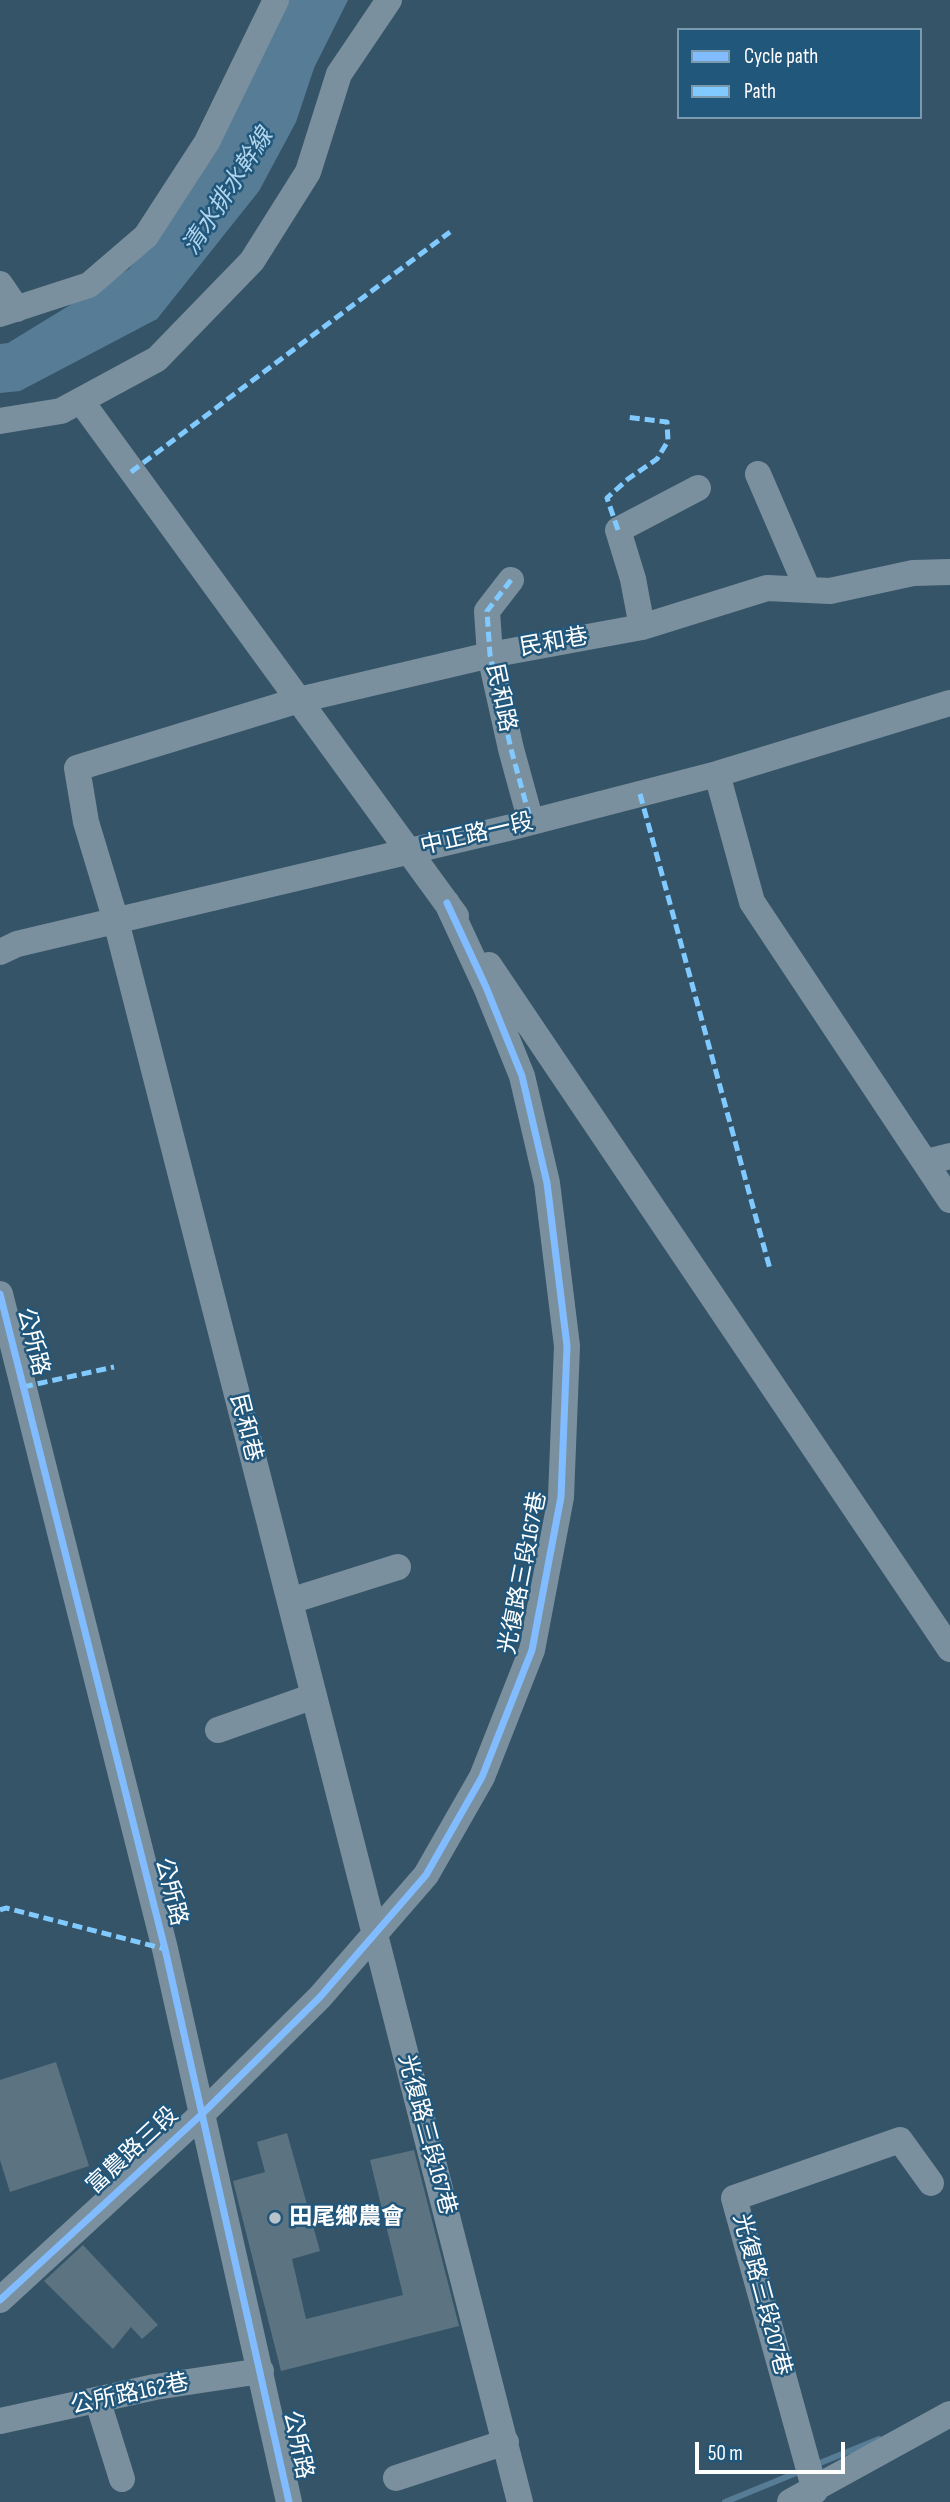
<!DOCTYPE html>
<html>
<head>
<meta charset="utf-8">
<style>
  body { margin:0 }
  #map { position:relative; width:950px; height:2502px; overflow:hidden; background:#365468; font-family:"Sofia Sans Condensed",sans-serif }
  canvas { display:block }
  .legend { position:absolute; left:677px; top:28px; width:245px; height:91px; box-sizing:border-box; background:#22577c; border:2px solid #7a9ab0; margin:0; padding:9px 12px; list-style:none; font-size:21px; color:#fff }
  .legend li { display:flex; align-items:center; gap:14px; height:35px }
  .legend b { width:35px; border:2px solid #7a9ab0 }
  .scale { position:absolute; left:695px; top:2442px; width:150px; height:32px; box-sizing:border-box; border:4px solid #fff; border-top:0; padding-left:9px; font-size:21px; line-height:24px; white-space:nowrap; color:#fff; -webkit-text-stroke:5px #22577c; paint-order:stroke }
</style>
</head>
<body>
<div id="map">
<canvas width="950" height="2502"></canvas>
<ul class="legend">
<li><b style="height:9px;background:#80bcff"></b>Cycle path</li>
<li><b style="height:9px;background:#80caff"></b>Path</li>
</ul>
<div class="scale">50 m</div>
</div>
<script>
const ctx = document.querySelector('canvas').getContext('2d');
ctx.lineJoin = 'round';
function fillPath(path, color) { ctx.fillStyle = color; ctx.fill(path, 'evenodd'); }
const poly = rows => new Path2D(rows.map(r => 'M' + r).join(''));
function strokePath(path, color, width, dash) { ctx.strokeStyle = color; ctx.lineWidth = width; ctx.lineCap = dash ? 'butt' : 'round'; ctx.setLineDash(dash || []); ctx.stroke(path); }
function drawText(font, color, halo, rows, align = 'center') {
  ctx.font = font + ' "Sofia Sans Condensed","Noto Sans TC",sans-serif'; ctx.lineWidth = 5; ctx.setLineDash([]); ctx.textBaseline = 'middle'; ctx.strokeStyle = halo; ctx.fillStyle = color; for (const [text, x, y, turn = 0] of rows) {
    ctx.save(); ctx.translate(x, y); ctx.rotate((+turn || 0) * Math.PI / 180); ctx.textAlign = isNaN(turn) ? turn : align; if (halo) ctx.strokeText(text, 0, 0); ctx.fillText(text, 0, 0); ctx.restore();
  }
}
const water = poly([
  [285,0,348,0,314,68,296,122,259,191,157,319,20,391,0,393,0,344,8,343,129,269,178,208]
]);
const stream = poly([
  [815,2465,879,2439],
  [725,2502,801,2471]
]);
const building = poly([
  [56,2062,89,2166,10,2192,0,2160,0,2080],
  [287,2133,320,2251,292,2259,306,2319,403,2295,370,2160,414,2150,459,2326,281,2371,233,2181,265,2172,257,2142],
  [83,2245,158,2325,142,2339,131,2327,113,2349,44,2281]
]);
const minor = poly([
  [0,284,17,309],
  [0,314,89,285,146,236,207,142,276,0],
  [81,401,456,916],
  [0,421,61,411,157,359,252,261,308,172,339,74,389,0],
  [758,474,808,590],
  [511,580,487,611,490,655,511,749,531,822],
  [642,627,633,579,618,530,698,488],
  [717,774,752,902,950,1200],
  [0,952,17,944,512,827,717,774,950,703],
  [489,965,950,1649],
  [926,1162,950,1156],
  [0,1294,165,1949,289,2502],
  [290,1601,398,1567],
  [218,1730,314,1696],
  [0,2300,201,2115,320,1997,426,1875,482,1777,532,1650,561,1497,567,1346,547,1183,522,1076,486,987,447,903],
  [98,2402,122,2479],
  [0,2421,155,2387,261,2371],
  [396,2478,506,2442],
  [815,2491,734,2198,900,2140,931,2183],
  [520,2502,116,921,86,822,77,768,299,700,490,655,642,627,767,588,830,591,913,573,950,572],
  [790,2502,950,2414]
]);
const quiet = poly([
  [131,472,450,232],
  [618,530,607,498,628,479,657,459,668,441,667,422,625,417],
  [511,580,487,611,490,655,511,749,531,822],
  [640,794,770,1269],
  [23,1387,114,1367],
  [0,1910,6,1908,165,1949]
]);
const cycleway = poly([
  [0,1294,165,1949,289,2502],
  [0,2300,201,2115,320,1997,426,1875,482,1777,532,1650,561,1497,567,1346,547,1183,522,1076,486,987,447,903]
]);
const markers = [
  [275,2218,7,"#b9c3ca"]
];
const streetNames = [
  ["民和巷",554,643,-10],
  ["民和路",500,698,78],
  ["中正路一段",477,835,-13],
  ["公所路",32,1342,76],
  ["民和巷",245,1428,76],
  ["光復路三段167巷",524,1573,-79],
  ["公所路",170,1892,76],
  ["光復路三段167巷",426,2135,75],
  ["富農路三段",133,2151,-43],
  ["光復路三段207巷",761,2295,75],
  ["公所路162巷",130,2395,-12],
  ["公所路",297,2445,78]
];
const poiNames = [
  ["田尾鄉農會",289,2218]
];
const waterNames = [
  ["清水排水幹線",229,192,-57]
];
fillPath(water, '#577d96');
strokePath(stream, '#577d96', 6);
fillPath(building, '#5c7382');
strokePath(minor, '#7b909e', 26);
strokePath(quiet, '#80caff', 5, [10, 5]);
strokePath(cycleway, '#80bcff', 7);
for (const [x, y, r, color] of markers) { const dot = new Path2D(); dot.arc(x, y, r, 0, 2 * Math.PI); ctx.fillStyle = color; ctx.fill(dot); strokePath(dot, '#22577c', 2.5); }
drawText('23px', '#fff', '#22577c', streetNames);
drawText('bold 23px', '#fff', '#22577c', poiNames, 'left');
drawText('italic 24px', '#b0d5ed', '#22577c', waterNames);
</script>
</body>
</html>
